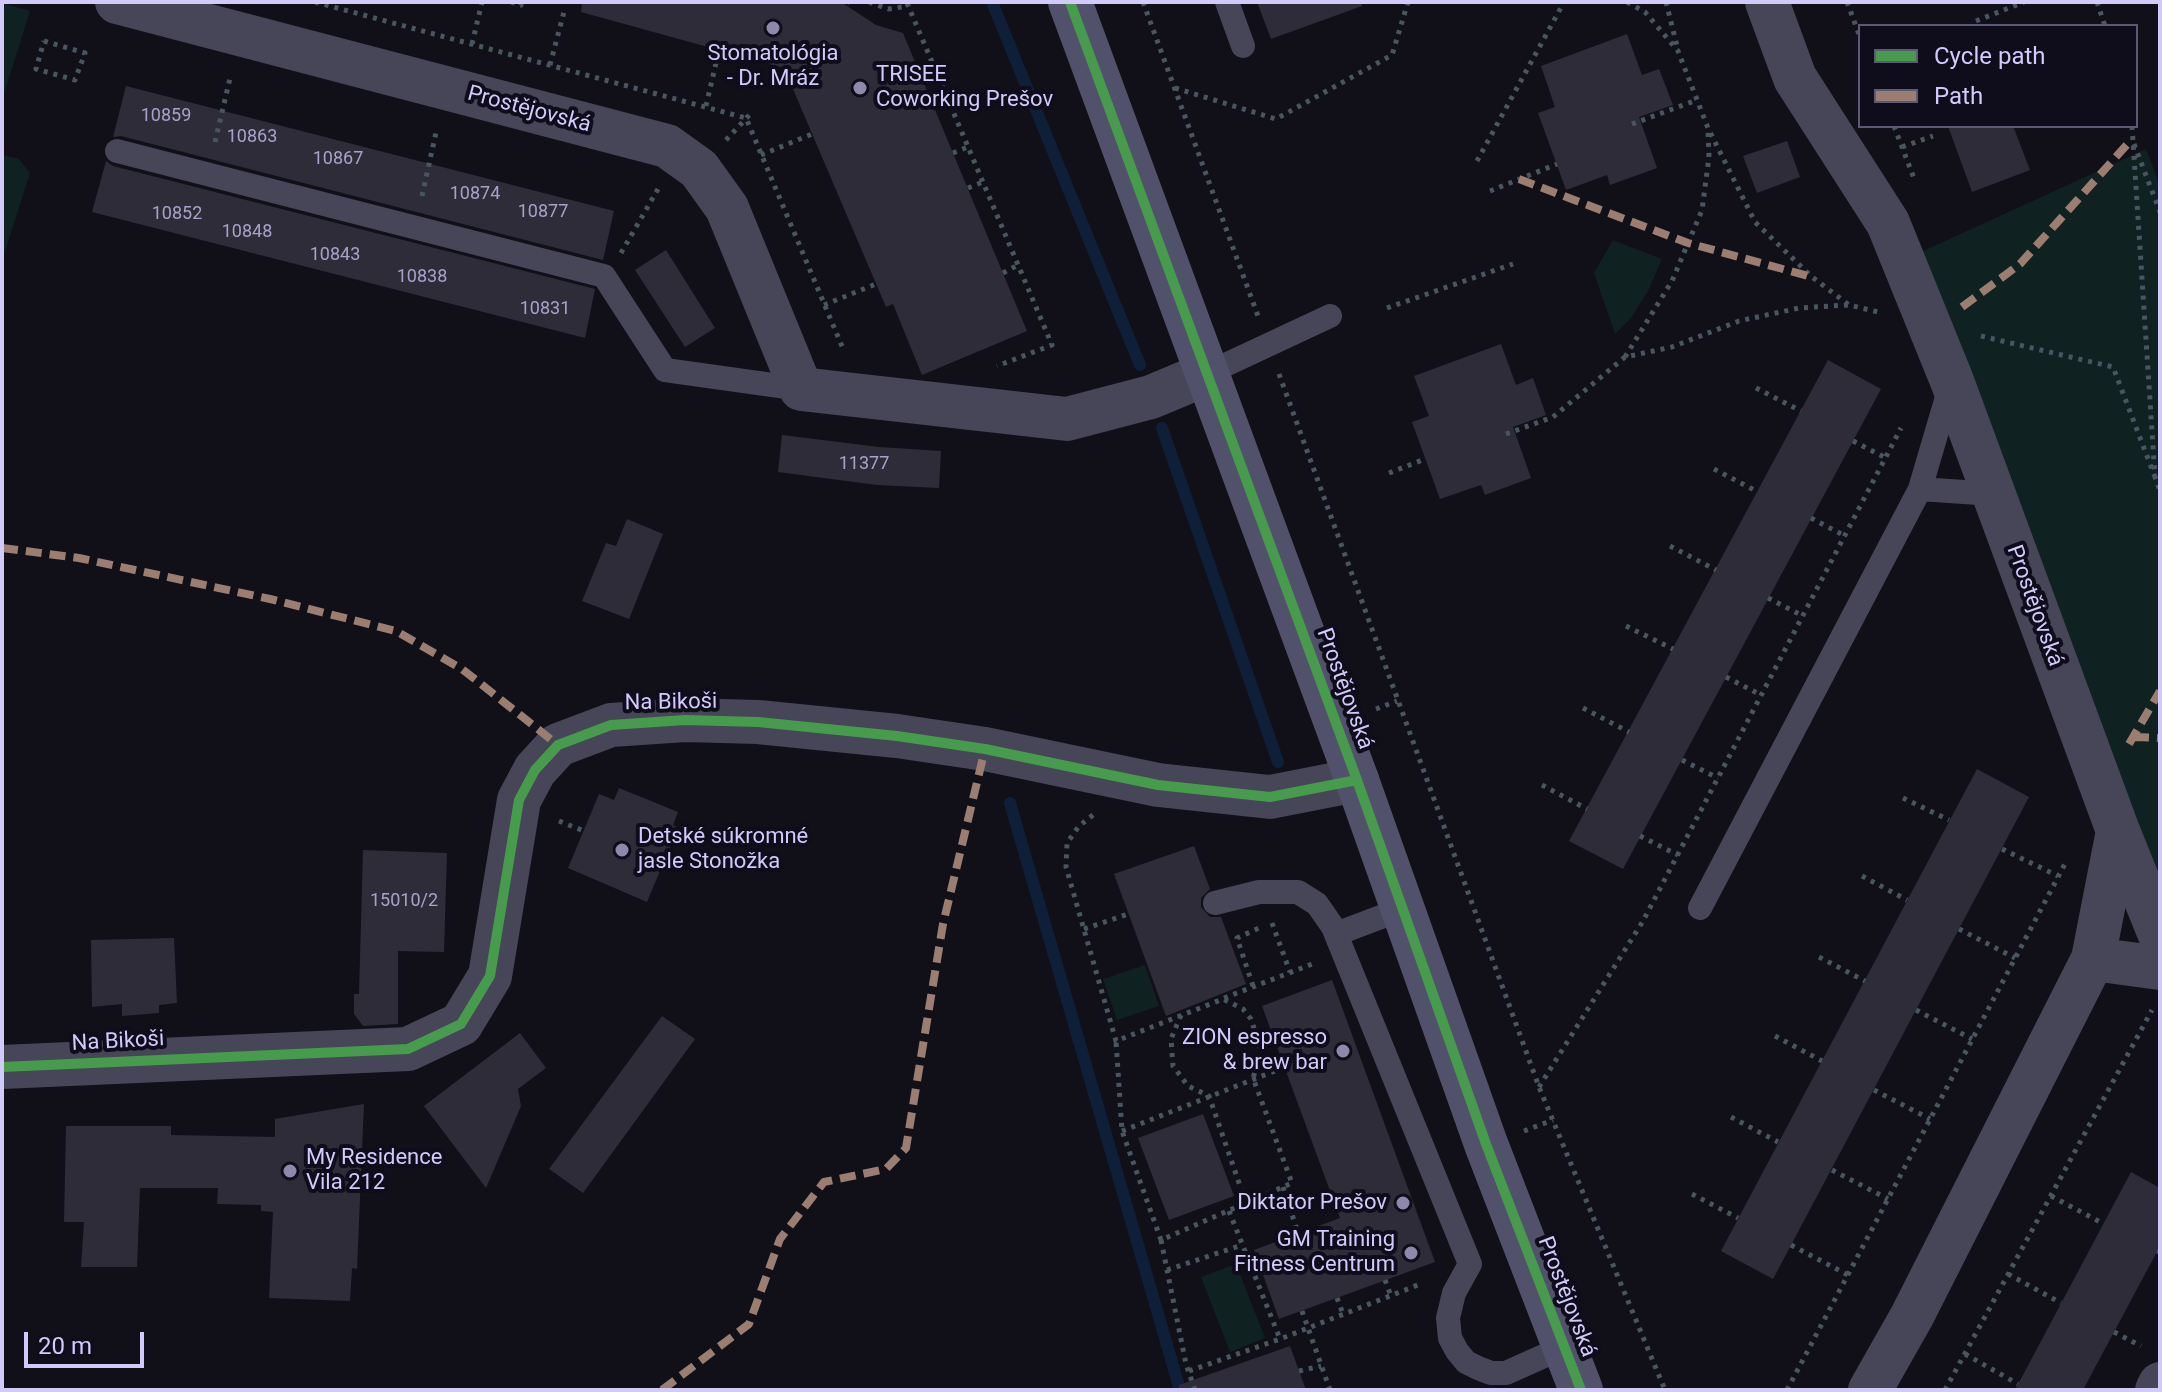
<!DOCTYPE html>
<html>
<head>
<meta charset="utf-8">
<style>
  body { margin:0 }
  #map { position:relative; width:2162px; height:1392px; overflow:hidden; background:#111018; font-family:Roboto,sans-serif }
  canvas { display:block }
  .frame { position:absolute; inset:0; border:4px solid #d1cafb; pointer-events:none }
  .legend { position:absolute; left:1858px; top:24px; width:280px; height:104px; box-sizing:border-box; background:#0f0c1b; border:2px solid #5d5875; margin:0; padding:10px 14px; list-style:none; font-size:24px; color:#d1cafb }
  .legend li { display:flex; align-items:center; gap:16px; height:40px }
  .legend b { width:40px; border:2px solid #5d5875 }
  .scale { position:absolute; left:24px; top:1332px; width:120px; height:36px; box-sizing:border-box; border:4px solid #d1cafb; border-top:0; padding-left:10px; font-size:24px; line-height:28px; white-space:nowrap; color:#d1cafb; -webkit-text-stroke:6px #0f0c1b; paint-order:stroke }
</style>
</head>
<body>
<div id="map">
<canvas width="2162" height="1392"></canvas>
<div class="frame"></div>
<ul class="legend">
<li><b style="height:10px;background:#469c4c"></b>Cycle path</li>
<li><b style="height:10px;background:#9b7d72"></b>Path</li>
</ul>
<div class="scale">20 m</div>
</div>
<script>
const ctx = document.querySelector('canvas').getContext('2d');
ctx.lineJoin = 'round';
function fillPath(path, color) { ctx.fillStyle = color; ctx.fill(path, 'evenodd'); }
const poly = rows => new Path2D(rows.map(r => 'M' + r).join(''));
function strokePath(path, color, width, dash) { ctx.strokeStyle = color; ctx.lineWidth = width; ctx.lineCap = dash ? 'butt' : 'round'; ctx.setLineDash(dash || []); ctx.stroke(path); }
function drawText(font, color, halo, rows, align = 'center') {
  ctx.font = font + ' Roboto,sans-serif'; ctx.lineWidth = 8; ctx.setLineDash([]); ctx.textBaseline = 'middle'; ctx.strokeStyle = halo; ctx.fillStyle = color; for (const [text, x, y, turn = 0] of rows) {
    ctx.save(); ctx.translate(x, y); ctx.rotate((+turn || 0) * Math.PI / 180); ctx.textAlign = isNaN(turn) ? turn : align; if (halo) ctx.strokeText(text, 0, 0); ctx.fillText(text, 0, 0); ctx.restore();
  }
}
const green = poly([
  [2,3,30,11,3,97,2,97],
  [2146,149,2160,186,2160,924,1895,264],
  [2,155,19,159,30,173,2,261],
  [1613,240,1662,259,1648,291,1631,318,1615,334,1594,273],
  [1145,965,1159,1006,1117,1020,1103,979],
  [1236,1264,1265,1338,1230,1352,1201,1277]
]);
const stream = poly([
  [992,2,1140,365],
  [1162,428,1278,762],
  [1010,803,1180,1390]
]);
const building = poly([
  [582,2,841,2,876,25,903,33,1027,331,922,375,893,304,886,307,784,68,581,12],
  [1257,2,1361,2,1362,6,1271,39],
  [1627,34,1642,75,1659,69,1673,105,1639,117,1657,168,1610,185,1607,175,1566,190,1538,113,1555,107,1541,66],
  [126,86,614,211,603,260,121,136,113,137],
  [1948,126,2013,126,2030,170,1972,192],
  [1787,141,1800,177,1757,193,1743,156],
  [106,161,113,166,595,289,585,338,92,212],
  [666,250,715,328,685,347,635,270],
  [1501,344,1516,385,1533,378,1546,415,1513,427,1531,478,1485,495,1481,485,1440,499,1412,422,1429,416,1414,376],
  [1828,360,1881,389,1623,869,1569,841],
  [782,435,879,447,941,451,939,488,877,485,778,472],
  [627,519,663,534,629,619,582,601,606,543,616,546],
  [1977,769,2029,797,1773,1279,1721,1251],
  [619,788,678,812,673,825,678,828,647,902,568,868,599,794,614,800],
  [1194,846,1210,889,1201,898,1201,907,1210,917,1221,917,1246,984,1166,1016,1114,874],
  [363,850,447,853,444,952,398,951,398,1024,363,1026,354,1014,354,994,359,994],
  [174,938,177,1003,159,1005,159,1013,122,1016,122,1004,92,1007,91,940],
  [1332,980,1435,1262,1279,1319,1254,1250,1340,1218,1262,1006],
  [662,1016,695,1039,583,1193,549,1169],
  [520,1033,546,1068,518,1089,521,1106,486,1188,424,1106],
  [364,1104,357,1269,352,1268,350,1301,269,1298,273,1212,261,1211,261,1205,217,1204,218,1188,140,1188,137,1267,81,1267,84,1222,64,1222,66,1126,171,1126,171,1135,275,1137,275,1119],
  [1203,1114,1234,1196,1169,1220,1138,1138],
  [2131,1172,2160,1188,2160,1246,2114,1332,2083,1390,2015,1390],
  [1290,1346,1306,1390,1179,1390,1179,1385]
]);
const path = poly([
  [315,2,746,118,844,351],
  [511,2,521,5,521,2],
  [869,2,888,9,902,7,908,2],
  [1143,2,1258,316],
  [1627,2,1645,12,1678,51,1708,128,1755,222,1812,277,1849,305,1878,312],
  [1666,2,1678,50],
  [1847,2,1860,37],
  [2097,2,2105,26],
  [847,3,848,2],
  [907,3,1052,345,997,366],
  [1976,21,2024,2],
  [44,41,85,53,75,80,36,69,44,41],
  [472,44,482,2],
  [550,65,565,8],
  [923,79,937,73],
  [1175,88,1276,119,1392,55,1408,2],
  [706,106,719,50],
  [1632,124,1697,100],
  [1894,126,1915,181],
  [2132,126,2155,477,2160,491],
  [726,140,753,111],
  [215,142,231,74],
  [2134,144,2160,212],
  [1902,147,1933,136],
  [953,153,968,147],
  [761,155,812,134],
  [1477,161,1564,2],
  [968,188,983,182],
  [1490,191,1557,164],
  [422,196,437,128],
  [621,253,658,189],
  [1003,273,1018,265],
  [824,305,876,284],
  [1387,308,1513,264],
  [1981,336,2113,367,2155,477,2160,475],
  [1625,357,1672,281,1702,210,1709,157,1708,131],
  [1279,374,1539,1087,1665,1390],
  [1756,388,1801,411],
  [1506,434,1553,417,1625,357,1672,347,1739,321,1799,308,1848,305],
  [1853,441,1886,458],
  [1714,469,1758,492],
  [1389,473,1425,459],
  [1811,518,1845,536],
  [1670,546,1716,570],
  [1768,598,1803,616],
  [1626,626,1673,649],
  [1726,677,1761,695],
  [1583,708,1629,732],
  [1376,709,1397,701],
  [1682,760,1718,778],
  [1542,785,1587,809],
  [1903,798,1949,820],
  [1093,815,1079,826,1067,843,1066,867,1116,1041,1223,999,1243,1009,1251,1019,1259,1044,1260,1056,1253,1078,1292,1183,1161,1240,1122,1131,1116,1041],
  [559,821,584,831],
  [1640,836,1678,855],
  [2002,849,2058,876],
  [1862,876,1907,900],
  [1272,923,1290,972],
  [1084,929,1128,914],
  [1959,929,2015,958],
  [1819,957,1865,981],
  [1253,986,1237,938,1259,928],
  [1224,998,1315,963],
  [1916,1010,1972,1039],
  [1181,1015,1171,1039,1173,1066,1188,1086,1209,1096,1246,1203],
  [1775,1036,1822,1061],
  [1539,1087,1643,921,1901,428],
  [1874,1090,1930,1119],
  [1731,1117,1778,1142],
  [1122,1131,1285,1067],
  [1524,1131,1553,1120],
  [1832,1170,1888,1199],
  [1283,1187,1298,1233],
  [1692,1194,1738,1218],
  [2051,1196,2104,1224],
  [1229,1211,1280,1339],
  [1161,1240,1186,1364,1195,1390],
  [1791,1245,1848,1275],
  [2157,1251,2160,1252],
  [1167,1270,1242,1245],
  [2008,1274,2061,1303],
  [1385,1280,1391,1296],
  [1337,1298,1343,1314],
  [1302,1311,1330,1390],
  [2114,1332,2141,1346],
  [1965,1354,2018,1384],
  [1189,1371,1280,1339,1423,1283],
  [1299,1371,1321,1366],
  [1787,1390,2067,860],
  [1945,1390,2152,1010]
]);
const lane = poly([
  [1227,2,1243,46],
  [117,151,604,276,665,370,801,389],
  [1206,374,1330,316],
  [1920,489,1993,494],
  [1215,903,1259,892,1298,892,1317,904,1333,927,1470,1264,1454,1293,1448,1318,1450,1338,1457,1351,1466,1362,1478,1368,1491,1373,1506,1373,1564,1347],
  [1700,908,1920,489,1950,387],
  [1336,934,1402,909]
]);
const street = poly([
  [117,2,667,146,699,169,727,208,801,389,1067,419,1151,397,1206,374],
  [1767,2,1795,78,1888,223,1952,381,2118,831,2160,935],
  [2093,959,2160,968],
  [2,1067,408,1049,461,1024,490,976,519,800,535,770,558,745,611,725,685,720,758,722,897,736,985,749,1158,785,1270,797,1357,780],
  [1870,1390,1912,1316,2093,959,2118,831],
  [2157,1390,2160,1384]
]);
const secondary = poly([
  [1070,2,1357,780,1486,1144,1581,1390]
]);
const quiet = poly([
  [1519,179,1688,243,1812,277],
  [1962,307,2020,264,2132,139],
  [2,548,79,558,270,599,396,631,462,669,558,745],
  [2133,737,2160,738],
  [2129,744,2160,691],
  [2159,1386,2160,1386],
  [662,1390,749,1324,780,1239,824,1182,886,1169,906,1148,943,924,985,749]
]);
const cycleway = poly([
  [1070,2,1357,780,1486,1144,1581,1390],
  [2,1067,408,1049,461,1024,490,976,519,800,535,770,558,745,611,725,685,720,758,722,897,736,985,749,1158,785,1270,797,1357,780]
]);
const markers = [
  [773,28,8,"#8e89ac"],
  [860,88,8,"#8e89ac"],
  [622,850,8,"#8e89ac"],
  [1343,1051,8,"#8e89ac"],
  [290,1171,8,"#8e89ac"],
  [1403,1203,8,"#8e89ac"],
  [1411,1253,8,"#8e89ac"]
];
const numberNames = [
  ["10859",166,116],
  ["10863",252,137],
  ["10867",338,159],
  ["10874",475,194],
  ["10877",543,212],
  ["10852",177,214],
  ["10848",247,232],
  ["10843",335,255],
  ["10838",422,277],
  ["10831",545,309],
  ["11377",864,464],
  ["15010/2",404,901]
];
const poiNames = [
  ["Stomatológia",773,54,"center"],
  ["- Dr. Mráz",773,79,"center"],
  ["TRISEE",876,75],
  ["Coworking Prešov",876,100],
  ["Detské súkromné",638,837],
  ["jasle Stonožka",638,862],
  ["ZION espresso",1327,1038,"right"],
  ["& brew bar",1327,1063,"right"],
  ["My Residence",306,1158],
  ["Vila 212",306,1183],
  ["Diktator Prešov",1387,1203,"right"],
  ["GM Training",1395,1240,"right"],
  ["Fitness Centrum",1395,1265,"right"]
];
const streetNames = [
  ["Prostějovská",529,110,15],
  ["Prostějovská",2034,606,70],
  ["Prostějovská",1344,689,70],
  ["Na Bikoši",671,703,-1],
  ["Na Bikoši",118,1042,-3],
  ["Prostějovská",1566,1297,69]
];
fillPath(green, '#102122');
strokePath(stream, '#0f1f3a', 12);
fillPath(building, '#2f2c3a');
strokePath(path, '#495661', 5, [4, 6]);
strokePath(lane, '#474558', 24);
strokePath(street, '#474558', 44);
strokePath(secondary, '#52516b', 44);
strokePath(quiet, '#9b7d72', 8, [16, 8]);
strokePath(cycleway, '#469c4c', 10);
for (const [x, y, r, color] of markers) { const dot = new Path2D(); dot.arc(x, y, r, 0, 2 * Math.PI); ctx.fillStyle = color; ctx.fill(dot); strokePath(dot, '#0f0c1b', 3); }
drawText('18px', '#a8a2cb', null, numberNames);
drawText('22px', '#d1cafb', '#0f0c1b', poiNames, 'left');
drawText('22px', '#d1cafb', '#0f0c1b', streetNames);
</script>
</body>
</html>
